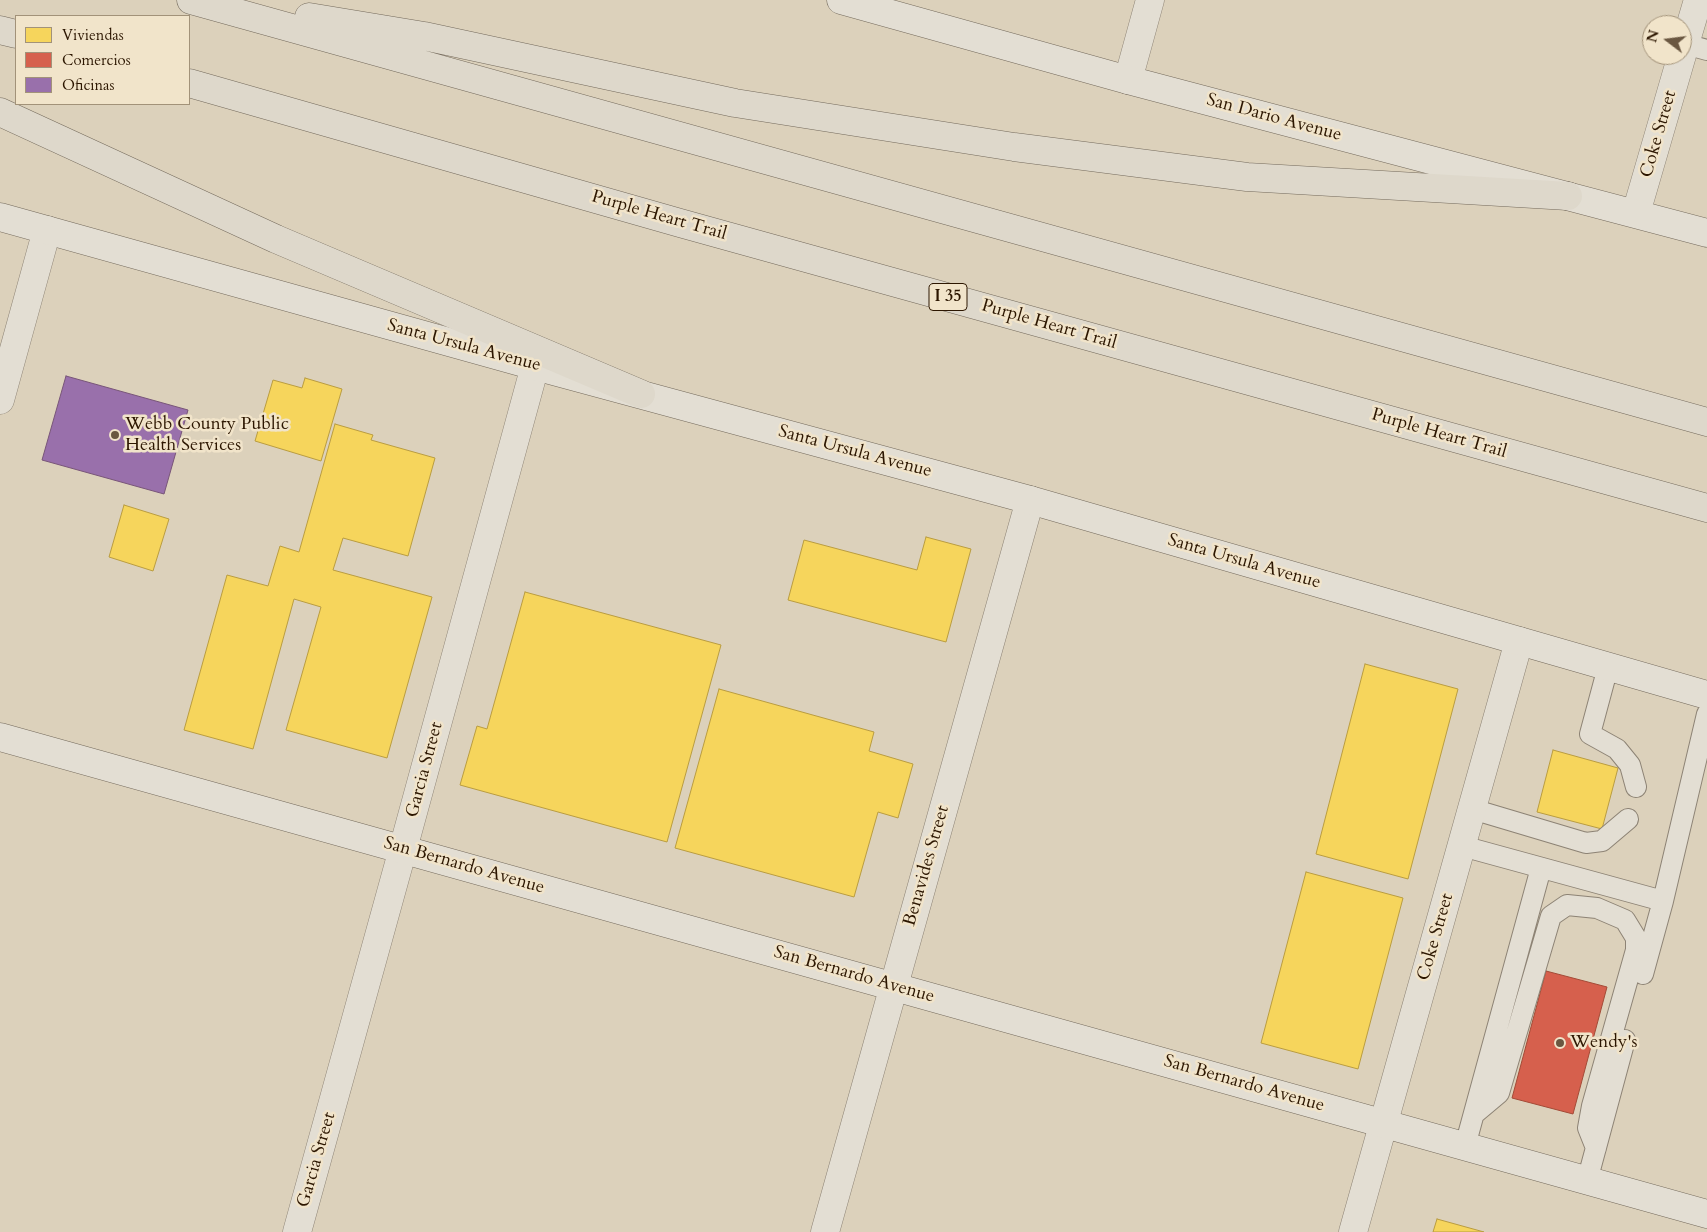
<!DOCTYPE html>
<html>
<head>
<meta charset="utf-8">
<style>
  body { margin:0 }
  #map { position:relative; width:1707px; height:1232px; overflow:hidden; background:#dcd1bb; font-family:Cardo,serif }
  canvas { display:block }
  .legend { position:absolute; left:15px; top:15px; width:175px; height:90px; box-sizing:border-box; background:#f1e4ca; border:1px solid #a29279; margin:0; padding:6px 9px; list-style:none; font-size:15px; color:#2c1600 }
  .legend li { display:flex; align-items:center; gap:10px; height:25px }
  .legend b { width:25px; border:1px solid #a29279 }
  .north { position:absolute; left:1642px; top:15px; width:50px; height:50px; box-sizing:border-box; background:#f1e4ca; border:1px solid #a29279; border-radius:50%; rotate:285deg; font-size:14px; font-weight:700; line-height:20px; text-align:center; color:#2c1600 }
  .north::after { content:''; display:block; margin:auto; width:18px; height:22px; background:#6a5741; clip-path:polygon(50% 0,100% 100%,50% 72%,0 100%) }
</style>
</head>
<body>
<div id="map">
<canvas width="1707" height="1232"></canvas>
<ul class="legend">
<li><b style="height:14px;background:#f6d55c"></b>Viviendas</li>
<li><b style="height:14px;background:#d6604d"></b>Comercios</li>
<li><b style="height:14px;background:#9970ab"></b>Oficinas</li>
</ul>
<div class="north">N</div>
</div>
<script>
const ctx = document.querySelector('canvas').getContext('2d');
ctx.lineJoin = 'round';
function fillPath(path, color) { ctx.fillStyle = color; ctx.fill(path, 'evenodd'); }
const poly = rows => new Path2D(rows.map(r => 'M' + r).join(''));
function strokePath(path, color, width, dash) { ctx.strokeStyle = color; ctx.lineWidth = width; ctx.lineCap = dash ? 'butt' : 'round'; ctx.setLineDash(dash || []); ctx.stroke(path); }
function drawText(font, color, halo, rows, align = 'center') {
  ctx.font = font + ' Cardo,serif'; ctx.lineWidth = 5; ctx.setLineDash([]); ctx.textBaseline = 'middle'; ctx.strokeStyle = halo; ctx.fillStyle = color; for (const [text, x, y, turn = 0] of rows) {
    ctx.save(); ctx.translate(x, y); ctx.rotate((+turn || 0) * Math.PI / 180); ctx.textAlign = isNaN(turn) ? turn : align; if (halo) ctx.strokeText(text, 0, 0); ctx.fillText(text, 0, 0); ctx.restore();
  }
}
const homes = poly([
  [305,378,342,389,321,461,255,441,273,380,302,388,305,378],
  [335,424,373,435,371,440,435,458,408,556,343,538,333,570,432,597,387,758,286,730,321,607,294,599,253,749,184,730,227,575,268,586,280,546,299,552,335,424],
  [124,505,169,519,153,571,109,557,124,505],
  [926,537,971,549,946,642,788,600,804,540,917,570,926,537],
  [525,592,721,645,667,842,460,785,477,726,487,729,525,592],
  [1365,664,1458,689,1408,879,1316,854,1365,664],
  [719,689,874,732,869,751,913,764,898,818,878,812,854,897,675,848,719,689],
  [1553,750,1618,768,1602,829,1537,812,1553,750],
  [1306,872,1403,898,1358,1069,1261,1043,1306,872],
  [1437,1219,1484,1232,1433,1232,1437,1219]
]);
const shops = poly([
  [1546,971,1607,987,1573,1114,1512,1098,1546,971]
]);
const offices = poly([
  [66,376,188,410,164,494,42,460,66,376]
]);
const service = poly([
  [1685,44,1707,50],
  [1608,667,1590,734,1617,749,1630,765,1636,787],
  [1472,809,1586,843,1602,841,1628,819],
  [1462,846,1663,901],
  [1643,974,1663,901,1707,714],
  [1474,1114,1499,1093,1551,916,1567,905,1597,908,1625,920,1636,938,1636,950,1592,1106,1588,1128,1596,1148],
  [1465,1146,1541,868],
  [1587,1181,1625,1040]
]);
const minor = poly([
  [1682,54,1698,0],
  [1128,80,1150,0],
  [1636,213,1682,55],
  [0,400,47,230],
  [297,1232,403,849,535,366],
  [825,1232,1030,500],
  [1353,1232,1519,641]
]);
const secondary = poly([
  [841,0,1128,80,1707,233],
  [0,217,535,366,1030,500,1707,695],
  [0,737,1707,1214]
]);
const motorway = poly([
  [191,0,1707,422],
  [309,17,424,36,735,103,1014,147,1247,177,1568,196],
  [0,30,16,34],
  [189,83,680,223,1707,508],
  [0,112,276,239,641,394]
]);
const markers = [
  [115,435,5,"#6a5741"],
  [1560,1043,5,"#6a5741"]
];
const shields = [
  [948,297,38]
];
const shieldNames = [
  ["I 35",948,297]
];
const streetNames = [
  ["San Dario Avenue",1274,118,15],
  ["Coke Street",1659,134,-74],
  ["Purple Heart Trail",659,216,16],
  ["Purple Heart Trail",1049,325,16],
  ["Santa Ursula Avenue",464,346,15],
  ["Purple Heart Trail",1439,434,16],
  ["Santa Ursula Avenue",855,452,15],
  ["Santa Ursula Avenue",1244,562,16],
  ["Garcia Street",425,770,-75],
  ["San Bernardo Avenue",464,866,16],
  ["Benavides Street",927,866,-74],
  ["Coke Street",1436,937,-74],
  ["San Bernardo Avenue",854,975,16],
  ["San Bernardo Avenue",1244,1084,16],
  ["Garcia Street",317,1160,-74]
];
const poiNames = [
  ["Webb County Public",125,425],
  ["Health Services",125,446],
  ["Wendy's",1570,1043]
];
fillPath(homes, '#f6d55c');
strokePath(homes, '#b99c40', 1);
fillPath(shops, '#d6604d');
strokePath(shops, '#a34a36', 1);
fillPath(offices, '#9970ab');
strokePath(offices, '#785578', 1);
strokePath(service, '#8d8375', 22);
strokePath(minor, '#8d8375', 29);
strokePath(secondary, '#746a5c', 29);
strokePath(motorway, '#746a5c', 29);
strokePath(service, '#e3ded3', 20);
strokePath(minor, '#e3ded3', 28);
strokePath(secondary, '#e3ded3', 28);
strokePath(motorway, '#ded8cb', 28);
for (const [x, y, r, color] of markers) { const dot = new Path2D(); dot.arc(x, y, r, 0, 2 * Math.PI); ctx.fillStyle = color; ctx.fill(dot); strokePath(dot, '#f1e4ca', 2); }
for (const [x, y, w] of shields) { const box = new Path2D(); box.roundRect(x - w / 2, y - 13.5, w, 27, 4); ctx.fillStyle = '#f1e4ca'; ctx.fill(box); strokePath(box, '#2c1600', 1); }
drawText('bold 16px', '#2c1600', null, shieldNames);
drawText('18px', '#2c1600', '#f1e4ca', streetNames);
drawText('18px', '#2c1600', '#f1e4ca', poiNames, 'left');
</script>
</body>
</html>
